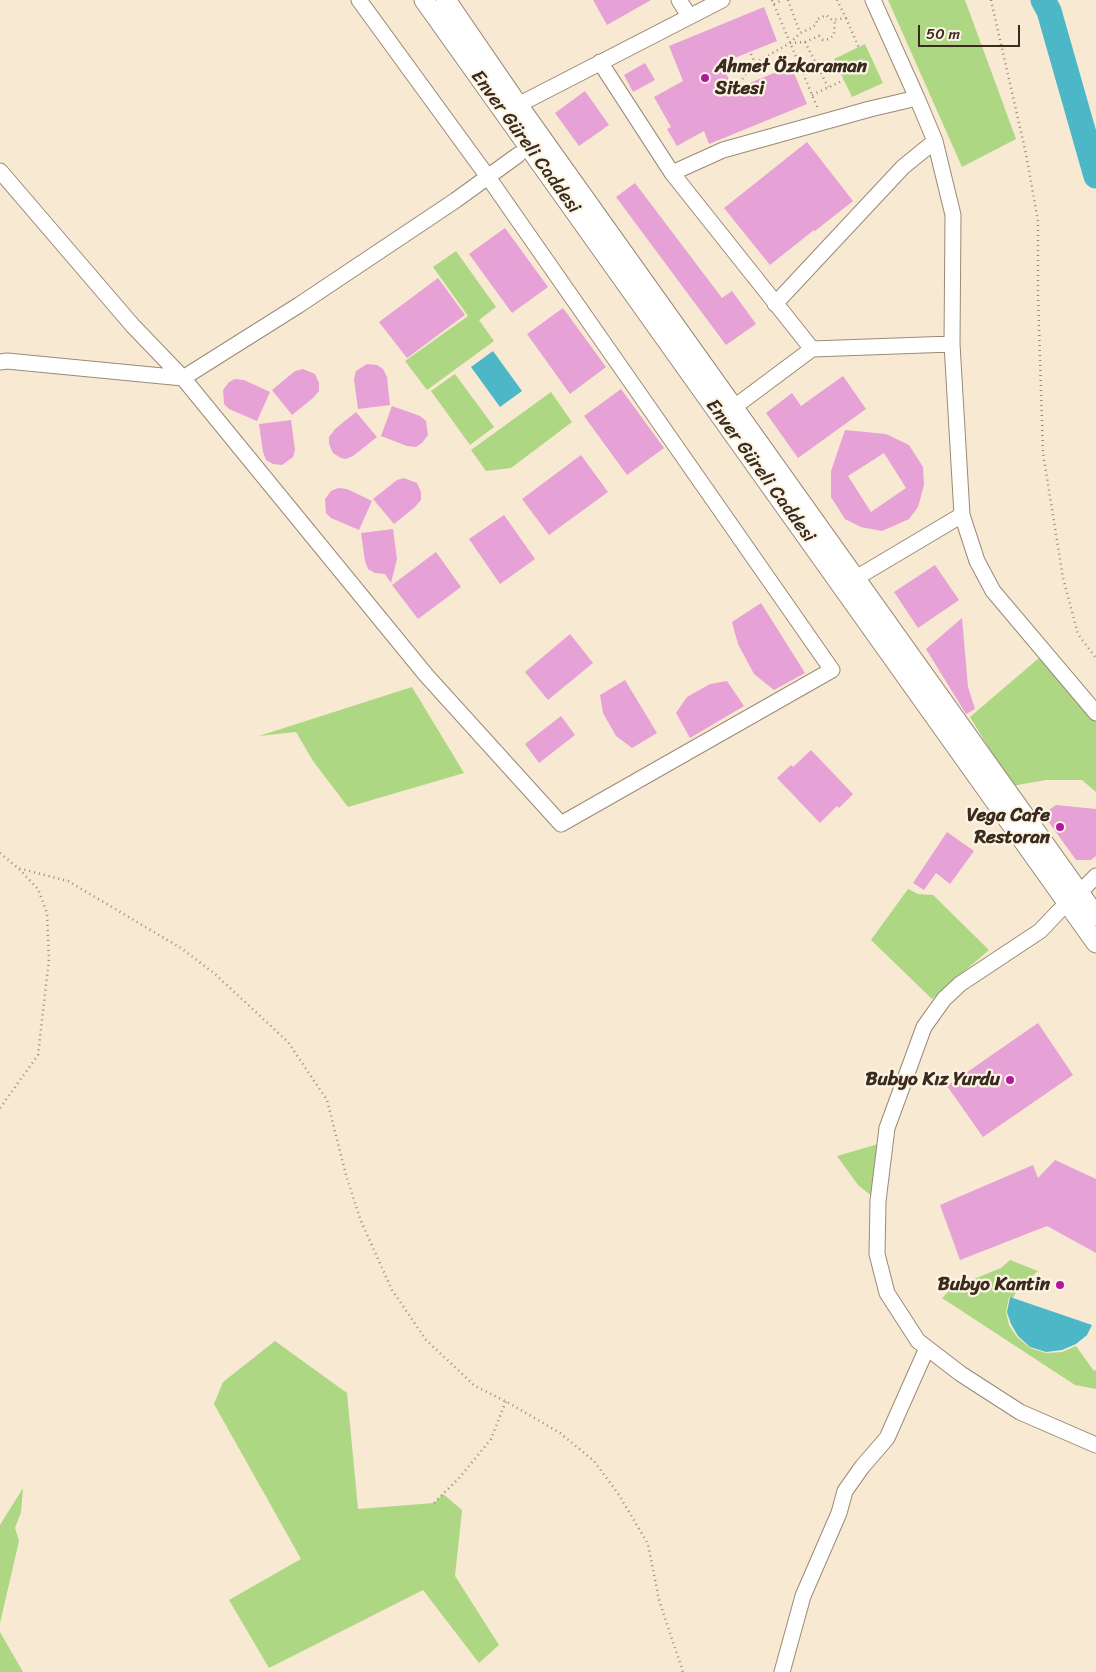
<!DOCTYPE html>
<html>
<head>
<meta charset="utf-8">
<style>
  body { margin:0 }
  #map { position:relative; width:1096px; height:1672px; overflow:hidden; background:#f8e9d2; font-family:Sriracha,sans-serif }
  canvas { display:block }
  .scale { position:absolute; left:918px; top:25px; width:102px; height:22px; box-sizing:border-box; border:2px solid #3b2a1e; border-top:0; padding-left:6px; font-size:15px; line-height:18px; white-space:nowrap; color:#3b2a1e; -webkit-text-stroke:4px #fcf5e5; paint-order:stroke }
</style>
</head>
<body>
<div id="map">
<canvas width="1096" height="1672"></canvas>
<div class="scale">50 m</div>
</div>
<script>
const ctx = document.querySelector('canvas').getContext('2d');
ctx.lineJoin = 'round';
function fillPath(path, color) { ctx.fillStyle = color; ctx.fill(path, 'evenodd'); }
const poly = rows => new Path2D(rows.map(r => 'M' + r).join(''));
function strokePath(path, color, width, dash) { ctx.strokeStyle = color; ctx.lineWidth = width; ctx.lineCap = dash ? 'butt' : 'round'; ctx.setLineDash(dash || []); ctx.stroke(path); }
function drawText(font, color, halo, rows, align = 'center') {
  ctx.font = font + ' Sriracha,sans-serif'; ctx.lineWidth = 4.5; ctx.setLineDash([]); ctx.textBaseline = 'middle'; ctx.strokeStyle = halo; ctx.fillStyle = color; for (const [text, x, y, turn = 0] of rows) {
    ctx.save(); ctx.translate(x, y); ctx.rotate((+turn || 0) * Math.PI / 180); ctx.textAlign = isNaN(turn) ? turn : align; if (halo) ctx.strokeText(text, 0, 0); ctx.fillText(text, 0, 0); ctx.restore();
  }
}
const green = poly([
  [888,0,965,0,1016,139,962,167],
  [865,44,883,83,852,97,834,59],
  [456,251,496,307,479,320,494,341,427,390,405,361,468,316,433,267],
  [455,374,494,427,470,445,431,391],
  [551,392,572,422,511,468,486,471,471,450],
  [1039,658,1096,715,1096,792,1082,780,1046,780,1012,786,970,717],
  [412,687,464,773,348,807,313,761,296,732,259,736],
  [908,889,918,894,933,895,989,950,932,999,871,940],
  [885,1142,878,1201,858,1185,837,1156],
  [1010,1260,1038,1271,1018,1288,1013,1298,1009,1297,1006,1312,1009,1325,1017,1337,1030,1348,1046,1353,1062,1352,1076,1346,1094,1371,1096,1370,1096,1389,1075,1385,942,1298,952,1288,1001,1268],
  [275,1341,347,1393,358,1509,434,1503,443,1494,462,1510,455,1576,499,1645,479,1663,423,1590,269,1668,229,1600,301,1559,214,1404,223,1382],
  [23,1488,21,1512,15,1528,19,1541,0,1623,0,1525],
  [0,1632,23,1672,0,1672]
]);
const water = poly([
  [493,351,522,391,500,407,471,367],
  [1010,1297,1092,1325,1087,1335,1076,1344,1062,1350,1046,1352,1030,1347,1018,1336,1011,1324,1007,1312]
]);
const river = poly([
  [1043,0,1049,11,1096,176]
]);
const building = poly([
  [593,0,651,0,607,25],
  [764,7,777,41,722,63,733,90,791,66,807,104,709,144,704,131,677,146,667,129,671,127,654,97,683,81,669,46],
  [645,63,655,80,633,92,624,75],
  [585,91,609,125,579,146,555,113],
  [807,142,853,201,815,231,814,230,770,265,724,208],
  [635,183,722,298,732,291,756,324,726,345,616,197],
  [505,228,548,287,512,313,469,254],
  [438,278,465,315,407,358,379,322],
  [563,308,606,367,570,394,527,334],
  [367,364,377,365,383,369,387,377,390,405,358,409,354,379,356,371],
  [303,369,315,374,319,383,319,391,313,398,292,415,272,390,295,371],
  [843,376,866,409,798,458,766,413,792,393,801,406],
  [235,379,244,380,270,392,257,421,229,409,224,404,223,390,229,382],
  [621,389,664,448,627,475,584,416],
  [392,406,420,416,426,421,428,435,422,443,416,447,407,446,381,436],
  [356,412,377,437,353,456,346,459,341,458,333,453,329,444,329,437,335,429],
  [291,420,295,450,293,457,282,465,273,464,266,460,263,452,259,424],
  [845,430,886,434,909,445,923,467,924,485,918,507,909,519,882,531,861,527,845,519,831,497,831,471],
  [884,453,906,488,871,512,848,476],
  [581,455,608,492,549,535,522,499],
  [404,478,417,483,421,492,421,500,415,507,394,524,373,499,397,480],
  [338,488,347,489,372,501,359,530,331,518,326,513,325,499,331,491],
  [504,515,535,559,500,584,469,539],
  [393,529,397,559,391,583,385,574,375,573,368,569,365,561,361,533],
  [436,552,461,587,418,619,392,585],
  [935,565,959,600,918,628,894,592],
  [761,603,805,673,774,690,754,674,738,644,732,622],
  [962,618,968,687,975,709,966,714,926,649],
  [570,634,593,663,548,700,525,672],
  [625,680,657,733,632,748,616,736,603,713,600,695],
  [727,681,744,706,690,738,676,713,687,697,710,684],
  [561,716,575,735,539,763,525,744],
  [811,750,853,794,839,808,837,806,820,823,777,778,791,765,793,767],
  [1056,805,1096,809,1096,856,1091,860,1076,860,1043,814],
  [947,832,974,851,950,884,936,873,924,890,913,883],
  [1038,1023,1073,1075,983,1137,947,1086],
  [1055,1160,1096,1179,1096,1253,1047,1226,960,1260,940,1205,1033,1165,1038,1178]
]);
const path = poly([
  [772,0,818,109],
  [788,0,800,33],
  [991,0,1026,154,1038,221,1038,296,1043,453,1063,578,1078,634,1096,658],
  [774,4,782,0],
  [846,18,859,48],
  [805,42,828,87],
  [790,43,805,42,819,36,823,40,829,39,834,35,835,20],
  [751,54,755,63,790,43,800,33,812,28,817,23,816,20,826,15,832,20,846,18,837,0],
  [755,64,758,74],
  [723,65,752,65,737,87],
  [812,95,844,80],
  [0,853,18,868,68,881,181,948,215,974,288,1042,327,1100,346,1175,361,1221,392,1290,426,1340,475,1386,509,1403,560,1433,594,1461,619,1495,648,1544,659,1600,683,1672],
  [0,1108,38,1055,49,959,47,913,38,889,19,869],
  [434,1503,460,1477,491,1439,506,1401]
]);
const minor = poly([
  [679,0,689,16],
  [873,0,917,98],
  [600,62,672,173],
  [518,105,722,0],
  [0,171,133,326,183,378,299,305,456,200,518,155],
  [775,304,903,167,935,141],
  [952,344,962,515,977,561,993,591,1096,713],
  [0,362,7,361,183,378,426,675,561,824,832,670,488,177,359,0],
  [741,402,812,349,952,344,953,215,935,141,917,98,870,109,723,150,672,173,812,349],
  [856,578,962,515],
  [1096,876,1079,893,1059,911,1040,931,960,984,944,999,924,1027,887,1128,878,1201,877,1254,887,1293,918,1341,961,1374,1020,1412,1096,1445],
  [782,1672,803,1596,839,1513,845,1491,862,1467,887,1438,927,1348]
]);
const major = poly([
  [424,0,1096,943],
  [446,0,518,105,1096,916]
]);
const markers = [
  [705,78,5,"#b5179e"],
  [1060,827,5,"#b5179e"],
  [1010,1080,5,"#b5179e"],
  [1060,1285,5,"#b5179e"]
];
const poiNames = [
  ["Ahmet Özkaraman",715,67,"left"],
  ["Sitesi",715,89,"left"],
  ["Vega Cafe",1050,816],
  ["Restoran",1050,838],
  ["Bubyo Kız Yurdu",1000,1080],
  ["Bubyo Kantin",1050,1285]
];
const streetNames = [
  ["Enver Güreli Caddesi",525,142,54],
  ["Enver Güreli Caddesi",760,471,54]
];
fillPath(green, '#add782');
fillPath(water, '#4cb8c7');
strokePath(river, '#4cb8c7', 25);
fillPath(building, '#e6a1d6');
strokePath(minor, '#9a8a78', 17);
strokePath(major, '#9a8a78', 21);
strokePath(path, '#9a8a78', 2.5, [1, 4]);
strokePath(minor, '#fff', 15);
strokePath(major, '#fff', 19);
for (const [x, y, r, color] of markers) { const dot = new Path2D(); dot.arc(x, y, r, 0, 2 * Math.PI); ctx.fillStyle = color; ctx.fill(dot); strokePath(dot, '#fcf5e5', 2); }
drawText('bold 19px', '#3b2a1e', '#fcf5e5', poiNames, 'right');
drawText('19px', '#3b2a1e', '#fcf5e5', streetNames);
</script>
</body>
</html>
